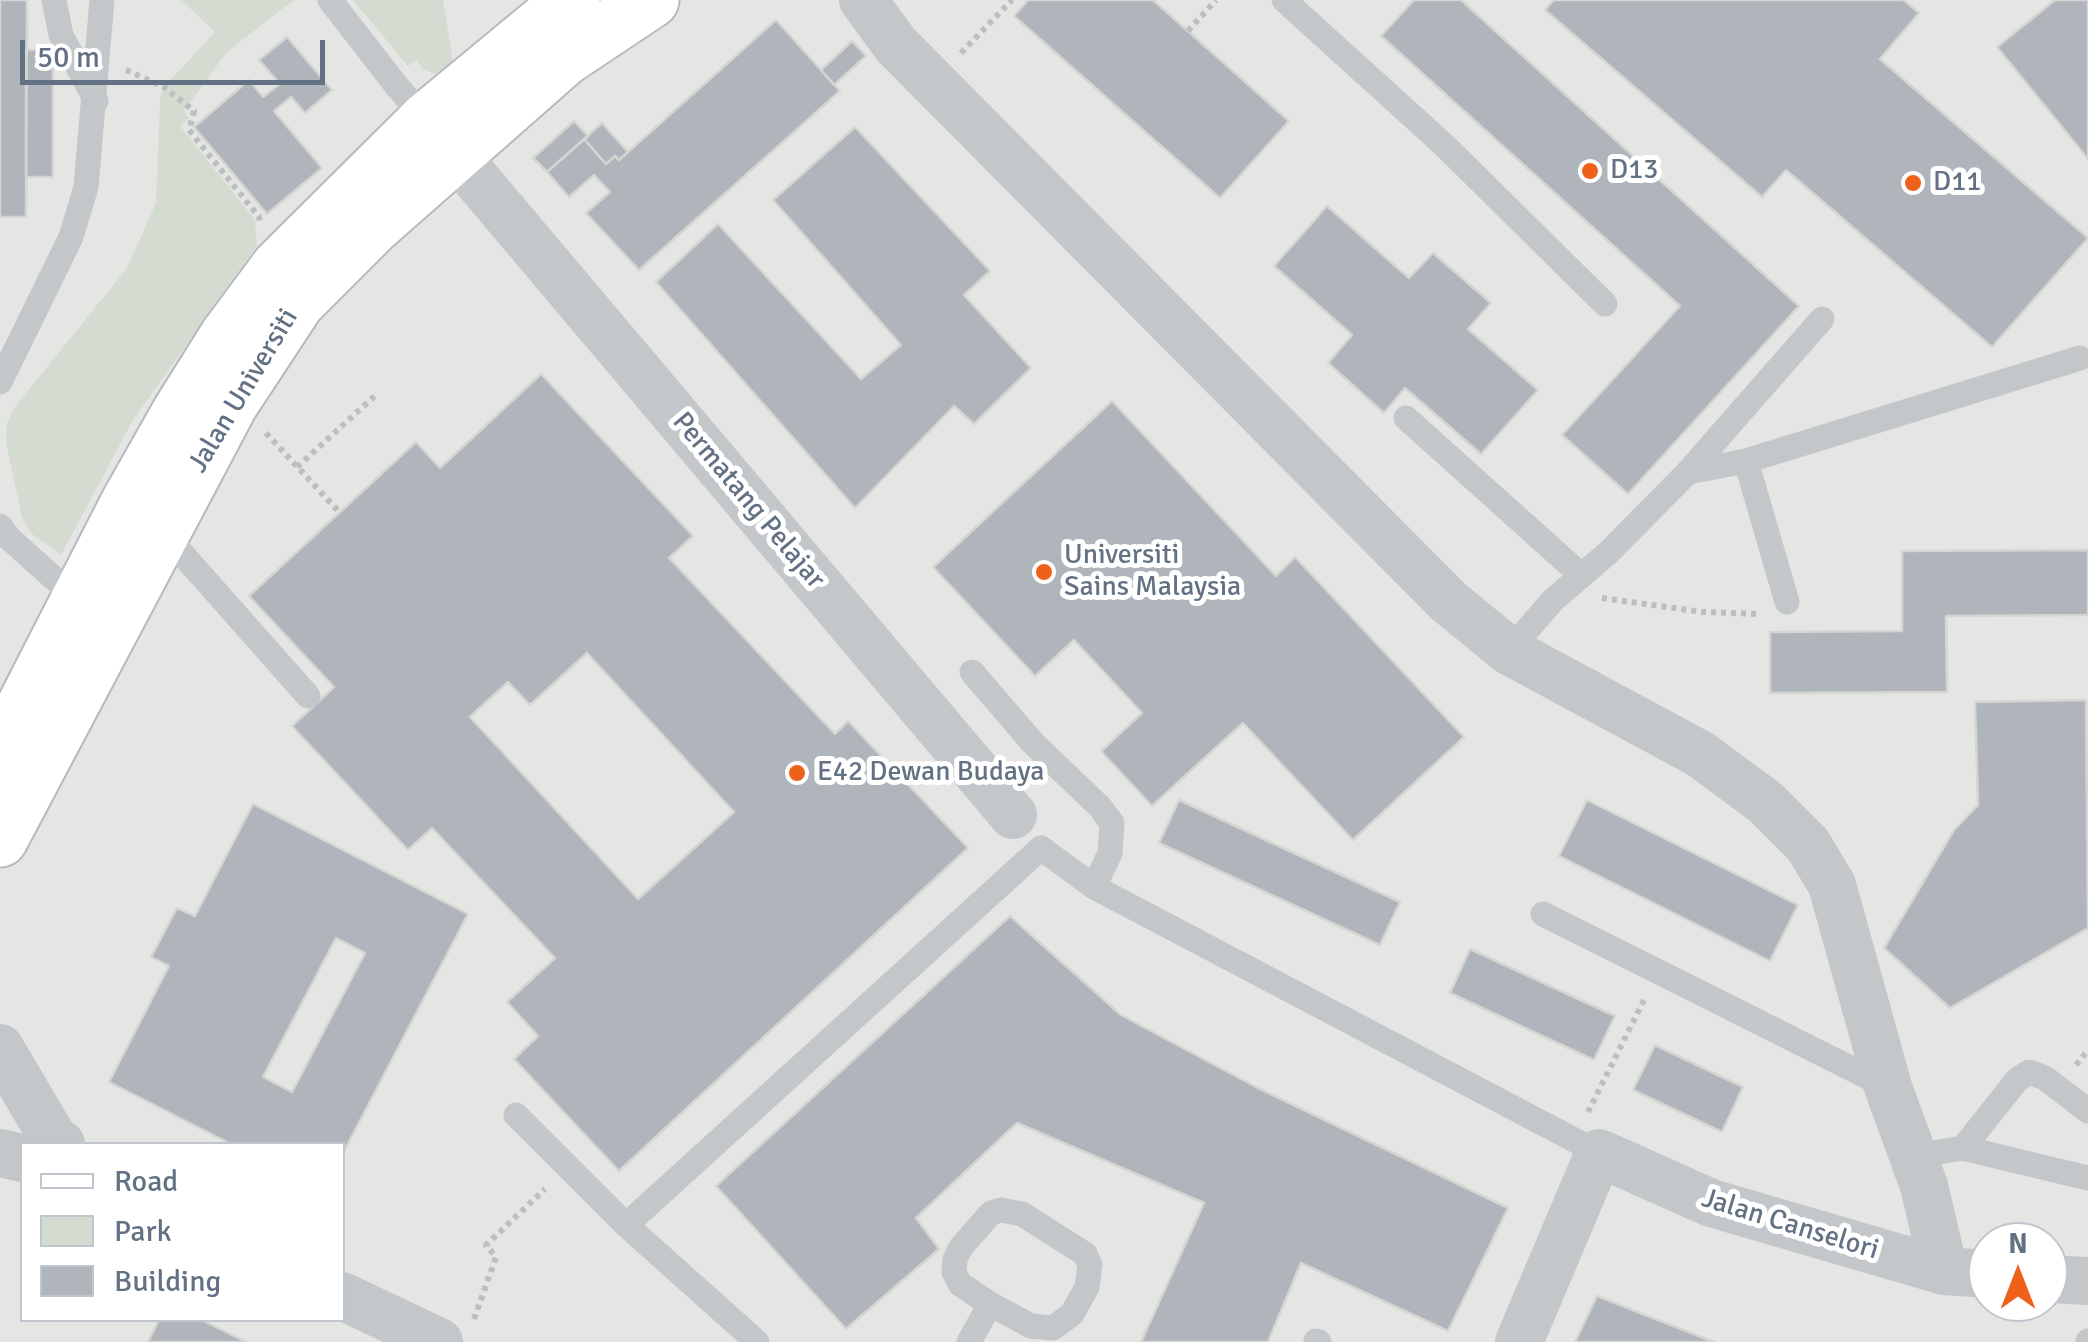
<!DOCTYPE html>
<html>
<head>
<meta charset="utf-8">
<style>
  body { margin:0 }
  #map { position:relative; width:2088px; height:1342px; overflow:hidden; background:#f4f5f0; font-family:Signika,sans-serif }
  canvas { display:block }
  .legend { position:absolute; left:20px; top:1142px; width:325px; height:180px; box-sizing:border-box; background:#fff; border:2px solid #c0c6cd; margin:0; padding:12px 18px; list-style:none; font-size:30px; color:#627183 }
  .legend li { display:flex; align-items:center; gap:20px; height:50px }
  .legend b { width:50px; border:2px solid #c0c6cd }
  .north { position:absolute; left:1968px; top:1222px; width:100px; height:100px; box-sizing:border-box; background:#fff; border:2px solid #c0c6cd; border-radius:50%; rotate:0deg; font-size:28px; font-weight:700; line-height:40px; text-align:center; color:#627183 }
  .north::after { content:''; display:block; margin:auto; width:35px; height:45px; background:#ed6118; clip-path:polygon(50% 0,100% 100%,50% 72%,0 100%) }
  .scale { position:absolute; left:20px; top:40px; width:305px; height:45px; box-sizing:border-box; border:5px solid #627183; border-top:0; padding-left:12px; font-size:30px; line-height:35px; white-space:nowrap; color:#627183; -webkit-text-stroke:8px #fff; paint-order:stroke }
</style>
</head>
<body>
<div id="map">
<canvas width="2088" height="1342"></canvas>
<ul class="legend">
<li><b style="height:12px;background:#fff"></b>Road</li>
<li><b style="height:28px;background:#d4dcd1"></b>Park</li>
<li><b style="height:28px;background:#afb5bb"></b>Building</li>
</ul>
<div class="north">N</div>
<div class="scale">50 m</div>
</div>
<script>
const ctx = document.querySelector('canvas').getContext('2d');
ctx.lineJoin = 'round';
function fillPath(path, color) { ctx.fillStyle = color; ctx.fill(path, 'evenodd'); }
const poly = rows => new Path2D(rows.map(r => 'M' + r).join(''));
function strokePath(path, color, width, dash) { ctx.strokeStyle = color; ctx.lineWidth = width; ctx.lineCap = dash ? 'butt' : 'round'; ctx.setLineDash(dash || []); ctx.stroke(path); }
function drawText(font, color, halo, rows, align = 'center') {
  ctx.font = font + ' Signika,sans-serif'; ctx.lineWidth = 10; ctx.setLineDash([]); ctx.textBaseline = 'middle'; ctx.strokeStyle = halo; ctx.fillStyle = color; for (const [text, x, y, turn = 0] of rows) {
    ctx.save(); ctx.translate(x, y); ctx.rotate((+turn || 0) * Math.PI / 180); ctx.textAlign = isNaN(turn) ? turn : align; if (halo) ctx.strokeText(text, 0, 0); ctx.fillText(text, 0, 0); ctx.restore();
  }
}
const built = poly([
  [0,0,2088,0,2088,1342,0,1342],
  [22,1144,342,1144,342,1320,22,1320],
  [1988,1242,2048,1242,2048,1302,1988,1302]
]);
const green = poly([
  [181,0,294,0,227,52,184,110,189,118,180,126,255,220,257,246,133,420,61,555,32,534,22,518,6,442,7,423,15,407,127,268,156,203,160,99,164,87,215,32],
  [353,0,443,0,453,62,436,74,424,70,416,60,408,66]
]);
const building = poly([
  [0,0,27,0,26,217,0,217,0,0],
  [1028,0,1153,0,1289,121,1220,198,1014,16,1028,0],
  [1414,0,1461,0,1799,306,1628,494,1562,435,1680,306,1381,36,1414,0],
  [1554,0,1904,0,1919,13,1880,59,2088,238,1992,347,1786,170,1762,197,1545,10,1554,0],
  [2055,0,2088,0,2088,159,1997,47,2055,0],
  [776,20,840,91,639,270,586,213,610,192,594,175,569,197,547,172,584,139,606,164,615,156,619,160,776,20],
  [287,37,332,90,305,113,291,97,274,111,322,168,267,214,194,127,249,80,263,97,280,84,259,60,287,37],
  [852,41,866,56,834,85,821,70,852,41],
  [26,50,53,50,53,177,26,177,26,50],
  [574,121,588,136,547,172,533,158,574,121],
  [602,123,628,152,619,160,615,156,606,164,584,139,602,123],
  [855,127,990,271,964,295,1031,368,974,424,954,406,855,508,656,282,718,224,861,379,901,345,773,200,855,127],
  [1327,206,1409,278,1433,253,1491,303,1468,329,1538,390,1481,454,1405,388,1384,413,1328,363,1352,335,1274,266,1327,206],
  [541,374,693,536,669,558,835,734,848,721,968,848,619,1171,514,1059,538,1036,507,1002,555,958,432,828,408,850,292,726,334,687,249,596,416,442,440,468,541,374],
  [587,653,734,812,638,899,470,717,508,682,530,705,587,653],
  [1112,401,1276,576,1295,557,1464,737,1353,840,1243,723,1152,806,1101,751,1142,713,1074,640,1035,676,933,567,1112,401],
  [2088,550,2088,615,1946,616,1947,692,1770,693,1770,632,1902,631,1902,551,2088,550],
  [2086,700,2088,928,1950,1008,1884,948,1954,830,1978,805,1975,702,2086,700],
  [1179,800,1400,902,1380,945,1159,843,1179,800],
  [1587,800,1798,905,1770,961,1559,856,1587,800],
  [253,804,468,914,342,1155,342,1144,231,1144,109,1082,169,966,151,957,177,908,195,916,253,804],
  [336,938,365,953,292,1092,263,1077,336,938],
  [1010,916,1121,1015,1256,1087,1508,1208,1448,1331,1301,1263,1268,1342,1141,1342,1204,1203,1017,1123,916,1218,939,1249,846,1329,716,1186,1010,916],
  [1470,949,1615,1016,1594,1060,1450,993,1470,949],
  [1655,1045,1743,1087,1722,1132,1633,1090,1655,1045],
  [1597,1296,1714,1342,1575,1342,1597,1296],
  [159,1320,202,1320,246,1342,148,1342,159,1320]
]);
const path = poly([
  [1188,31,1216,0],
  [961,53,1012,0],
  [126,70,164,87,194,111,189,130,259,217,260,223],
  [266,433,340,513],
  [297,467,378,393],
  [1602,598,1703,612,1759,614],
  [2076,1065,2088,1050],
  [1588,1112,1645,998],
  [474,1319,496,1257,486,1245,545,1189]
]);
const lane = poly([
  [54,0,61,35,96,101],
  [330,0,396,85,429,123],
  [1284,0,1444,145,1605,304],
  [0,382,71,237,86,187,102,0],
  [1406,418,1581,575],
  [1746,461,1787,602],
  [1688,472,1746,461,2080,358],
  [0,526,9,538,59,583,87,599],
  [162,531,308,696],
  [1509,651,1553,600,1608,553,1688,472,1822,319],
  [972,672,1033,743,1100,807,1112,823,1110,853,1094,887],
  [1543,914,1888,1087],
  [516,1115,626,1225],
  [1963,1148,2017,1080,2029,1072,2045,1078,2088,1111],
  [1915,1156,1963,1148,2088,1178],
  [1001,1210,1022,1214,1085,1254,1090,1265,1087,1287,1072,1314,1053,1328,1031,1326,990,1304,960,1284,954,1272,955,1259,961,1247,991,1213,1001,1210],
  [1316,1341,1319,1342],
  [757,1342,626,1225,1041,848,1094,887,1599,1153],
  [969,1342,990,1304],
  [2088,1342,2088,1341]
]);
const street = poly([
  [863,0,896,45,1448,601,1509,651,1700,754,1765,802,1808,845,1832,885,1888,1087,1924,1186,1944,1271],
  [455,154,1013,815],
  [0,1048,53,1138,61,1144],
  [0,1153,22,1158],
  [2048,1279,2088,1281],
  [342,1296,439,1342],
  [1519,1342,1599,1153,1711,1203,1944,1271,1988,1274]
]);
const secondary = poly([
  [0,754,129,502,180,412,227,337,279,267,427,120,572,0],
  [0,839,230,404,297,302,373,226,564,58,651,0]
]);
const markers = [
  [1590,171,10,"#ed6118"],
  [1913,183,10,"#ed6118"],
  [1044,572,10,"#ed6118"],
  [797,773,10,"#ed6118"]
];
const poiNames = [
  ["D13",1610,171],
  ["D11",1933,183],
  ["Universiti",1064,556],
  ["Sains Malaysia",1064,588],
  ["E42 Dewan Budaya",817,773]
];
const streetNames = [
  ["Jalan Universiti",244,391,-59],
  ["Permatang Pelajar",748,501,50],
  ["Jalan Canselori",1790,1225,17]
];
fillPath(built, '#e5e6e4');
fillPath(green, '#d4dcd1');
fillPath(building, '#afb5bb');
strokePath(building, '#d5d6d3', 2.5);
strokePath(secondary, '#b6babf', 59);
strokePath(path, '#bdbec1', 6, [5, 5]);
strokePath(lane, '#c4c7ca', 25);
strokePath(street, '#c4c7ca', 48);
strokePath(secondary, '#fff', 55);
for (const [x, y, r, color] of markers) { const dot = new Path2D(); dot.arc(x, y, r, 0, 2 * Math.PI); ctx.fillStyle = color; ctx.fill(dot); strokePath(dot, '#fff', 4); }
drawText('28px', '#627183', '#fff', poiNames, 'left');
drawText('28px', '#627183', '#fff', streetNames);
</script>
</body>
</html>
